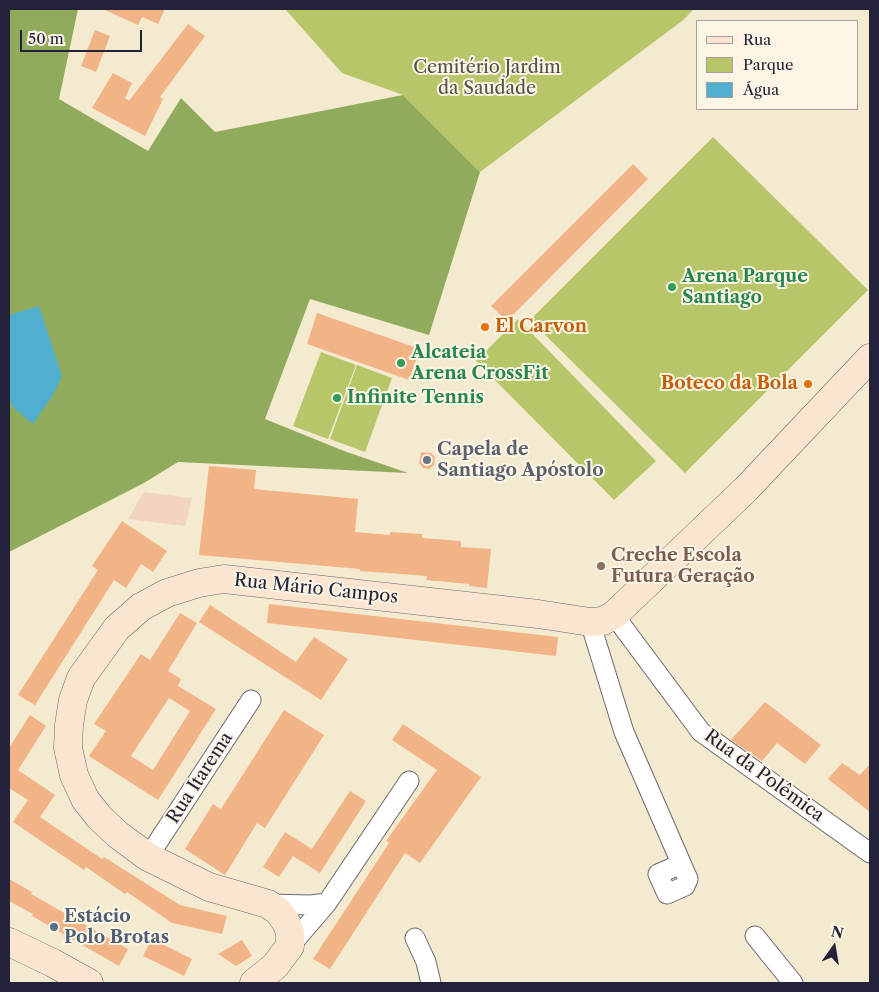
<!DOCTYPE html>
<html>
<head>
<meta charset="utf-8">
<style>
  body { margin:0 }
  #map { position:relative; width:879px; height:992px; overflow:hidden; background:#f3ead0; font-family:"Libre Caslon Text",serif }
  canvas { display:block }
  .frame { position:absolute; inset:0; border:10px solid #22223b; pointer-events:none }
  .legend { position:absolute; left:696px; top:20px; width:162px; height:90px; box-sizing:border-box; background:#fcf5e5; border:1px solid #a5a1a1; margin:0; padding:6px 9px; list-style:none; font-size:15px; color:#22223b }
  .legend li { display:flex; align-items:center; gap:10px; height:25px }
  .legend b { width:25px; border:1px solid #a5a1a1 }
  .north { position:absolute; left:809px; top:922px; width:50px; height:50px; -webkit-text-stroke:4px #fcf5e5; paint-order:stroke; rotate:13deg; font-size:14px; font-weight:700; line-height:20px; text-align:center; color:#22223b }
  .north::after { content:''; display:block; margin:auto; width:18px; height:22px; background:#22223b; clip-path:polygon(50% 0,100% 100%,50% 72%,0 100%) }
  .scale { position:absolute; left:20px; top:30px; width:122px; height:22px; box-sizing:border-box; border:2px solid #22223b; border-top:0; padding-left:6px; font-size:15px; line-height:18px; white-space:nowrap; color:#22223b; -webkit-text-stroke:4px #fcf5e5; paint-order:stroke }
</style>
</head>
<body>
<div id="map">
<canvas width="879" height="992"></canvas>
<div class="frame"></div>
<ul class="legend">
<li><b style="height:6px;background:#fce5d0"></b>Rua</li>
<li><b style="height:14px;background:#b7c668"></b>Parque</li>
<li><b style="height:14px;background:#50aecf"></b>Água</li>
</ul>
<div class="north">N</div>
<div class="scale">50 m</div>
</div>
<script>
const ctx = document.querySelector('canvas').getContext('2d');
ctx.lineJoin = 'round';
function fillPath(path, color) { ctx.fillStyle = color; ctx.fill(path, 'evenodd'); }
const poly = rows => new Path2D(rows.map(r => 'M' + r).join(''));
function strokePath(path, color, width, dash) { ctx.strokeStyle = color; ctx.lineWidth = width; ctx.lineCap = dash ? 'butt' : 'round'; ctx.setLineDash(dash || []); ctx.stroke(path); }
function drawText(font, color, halo, rows, align = 'center') {
  ctx.font = font + ' "Libre Caslon Text",serif'; ctx.lineWidth = 4; ctx.setLineDash([]); ctx.textBaseline = 'middle'; ctx.strokeStyle = halo; ctx.fillStyle = color; for (const [text, x, y, turn = 0] of rows) {
    ctx.save(); ctx.translate(x, y); ctx.rotate((+turn || 0) * Math.PI / 180); ctx.textAlign = isNaN(turn) ? turn : align; if (halo) ctx.strokeText(text, 0, 0); ctx.fillText(text, 0, 0); ctx.restore();
  }
}
const built = poly([
  [144,492,192,498,185,526,128,519]
]);
const green = poly([
  [285,9,694,9,682,21,480,172,403,95,342,73],
  [713,137,868,290,685,473,530,320],
  [518,319,656,461,614,500,476,361],
  [321,352,356,365,328,439,293,426],
  [357,365,392,378,365,452,330,439]
]);
const forest = poly([
  [9,9,78,9,59,99,148,151,181,98,215,132,403,95,480,172,429,335,310,299,265,419,344,451,408,473,178,462,144,483,9,552]
]);
const water = poly([
  [39,306,62,376,53,395,33,424,14,408,9,398,9,315]
]);
const building = poly([
  [103,9,165,9,158,24,142,17,138,25],
  [188,24,205,36,160,97,163,99,145,136,92,108,113,73,132,83,125,98,129,101],
  [95,30,110,36,96,72,81,66],
  [633,164,648,179,507,321,491,306],
  [317,313,420,349,409,380,307,344],
  [421,452,431,453,435,457,434,465,429,469,423,468,419,463],
  [209,466,256,470,254,489,358,499,355,532,390,535,390,532,422,534,422,538,461,541,461,547,491,549,487,588,469,586,469,584,426,580,427,576,360,571,360,569,199,555],
  [122,521,167,551,153,572,141,564,126,588,114,580,35,705,18,695,98,570,92,566],
  [269,604,558,637,556,656,267,623],
  [210,605,296,662,314,637,348,659,321,700,199,622],
  [180,613,197,623,168,671,181,679,178,686,216,709,158,800,89,756,106,731,94,724,141,654,150,660],
  [169,698,190,711,153,770,131,756],
  [765,702,821,745,805,764,777,743,762,761,731,740],
  [284,710,324,735,265,828,257,823,225,875,185,849,213,804,221,809],
  [30,715,46,726,18,770,55,795,40,817,102,859,104,857,180,905,227,916,222,934,172,923,127,892,125,894,86,867,84,870,13,822,28,800,9,788,9,748],
  [403,724,481,777,420,863,405,853,330,969,313,959,389,843,386,841,437,770,392,740],
  [842,763,860,775,870,764,870,812,828,779],
  [350,791,366,801,320,873,293,856,279,877,263,867,285,832,312,849],
  [9,879,32,892,31,894,128,949,119,966,32,916,33,914,9,901],
  [152,939,192,959,184,976,143,956],
  [242,940,252,956,236,966,218,954]
]);
const street = poly([
  [614,615,701,732,870,853],
  [590,622,624,732,688,879,685,886,667,894,658,874,681,864],
  [148,857,251,700],
  [268,904,311,905,327,903],
  [755,936,793,983],
  [415,938,426,962,431,983],
  [290,946,327,903,409,781]
]);
const secondary = poly([
  [9,942,53,963,89,983],
  [254,983,275,966,290,946,290,932,286,922,278,911,268,904,209,887,148,857,117,834,99,817,85,799,74,775,68,748,69,725,73,700,81,678,117,628,141,607,167,593,199,583,224,579,538,614,590,622,603,621,614,615,746,489,870,358]
]);
const markers = [
  [672,287,5,"#2e9e5b"],
  [485,327,5,"#e8710a"],
  [401,363,5,"#2e9e5b"],
  [808,384,5,"#e8710a"],
  [337,398,5,"#2e9e5b"],
  [427,460,5,"#6b7280"],
  [601,566,5,"#8d6e63"],
  [54,927,5,"#5c6f8a"]
];
const parkNames = [
  ["Cemitério Jardim",487,68],
  ["da Saudade",487,89]
];
const leisureNames = [
  ["Arena Parque",682,277],
  ["Santiago",682,298],
  ["Alcateia",411,353],
  ["Arena CrossFit",411,374],
  ["Infinite Tennis",347,398]
];
const foodNames = [
  ["El Carvon",495,327],
  ["Boteco da Bola",798,384,"right"]
];
const worshipNames = [
  ["Capela de",437,450],
  ["Santiago Apóstolo",437,471]
];
const educationNames = [
  ["Creche Escola",611,556],
  ["Futura Geração",611,577]
];
const streetNames = [
  ["Rua Mário Campos",316,589,6],
  ["Rua da Polêmica",764,776,36],
  ["Rua Itarema",200,778,-57]
];
const serviceNames = [
  ["Estácio",64,917],
  ["Polo Brotas",64,938]
];
fillPath(built, '#f3d4bf');
fillPath(green, '#b7c668');
fillPath(forest, '#91ab5c');
fillPath(water, '#50aecf');
fillPath(building, '#f2b486');
strokePath(street, '#6b686f', 21);
strokePath(secondary, '#6b686f', 29);
strokePath(street, '#fff', 19);
strokePath(secondary, '#fce5d0', 28);
for (const [x, y, r, color] of markers) { const dot = new Path2D(); dot.arc(x, y, r, 0, 2 * Math.PI); ctx.fillStyle = color; ctx.fill(dot); strokePath(dot, '#fcf5e5', 2); }
drawText('18px', '#4f5348', '#fcf5e5', parkNames);
drawText('bold 18px', '#27864d', '#fcf5e5', leisureNames, 'left');
drawText('bold 18px', '#c56008', '#fcf5e5', foodNames, 'left');
drawText('bold 18px', '#5b616d', '#fcf5e5', worshipNames, 'left');
drawText('bold 18px', '#785e54', '#fcf5e5', educationNames, 'left');
drawText('18px', '#22223b', '#fcf5e5', streetNames);
drawText('bold 18px', '#4e5e75', '#fcf5e5', serviceNames, 'left');
</script>
</body>
</html>
